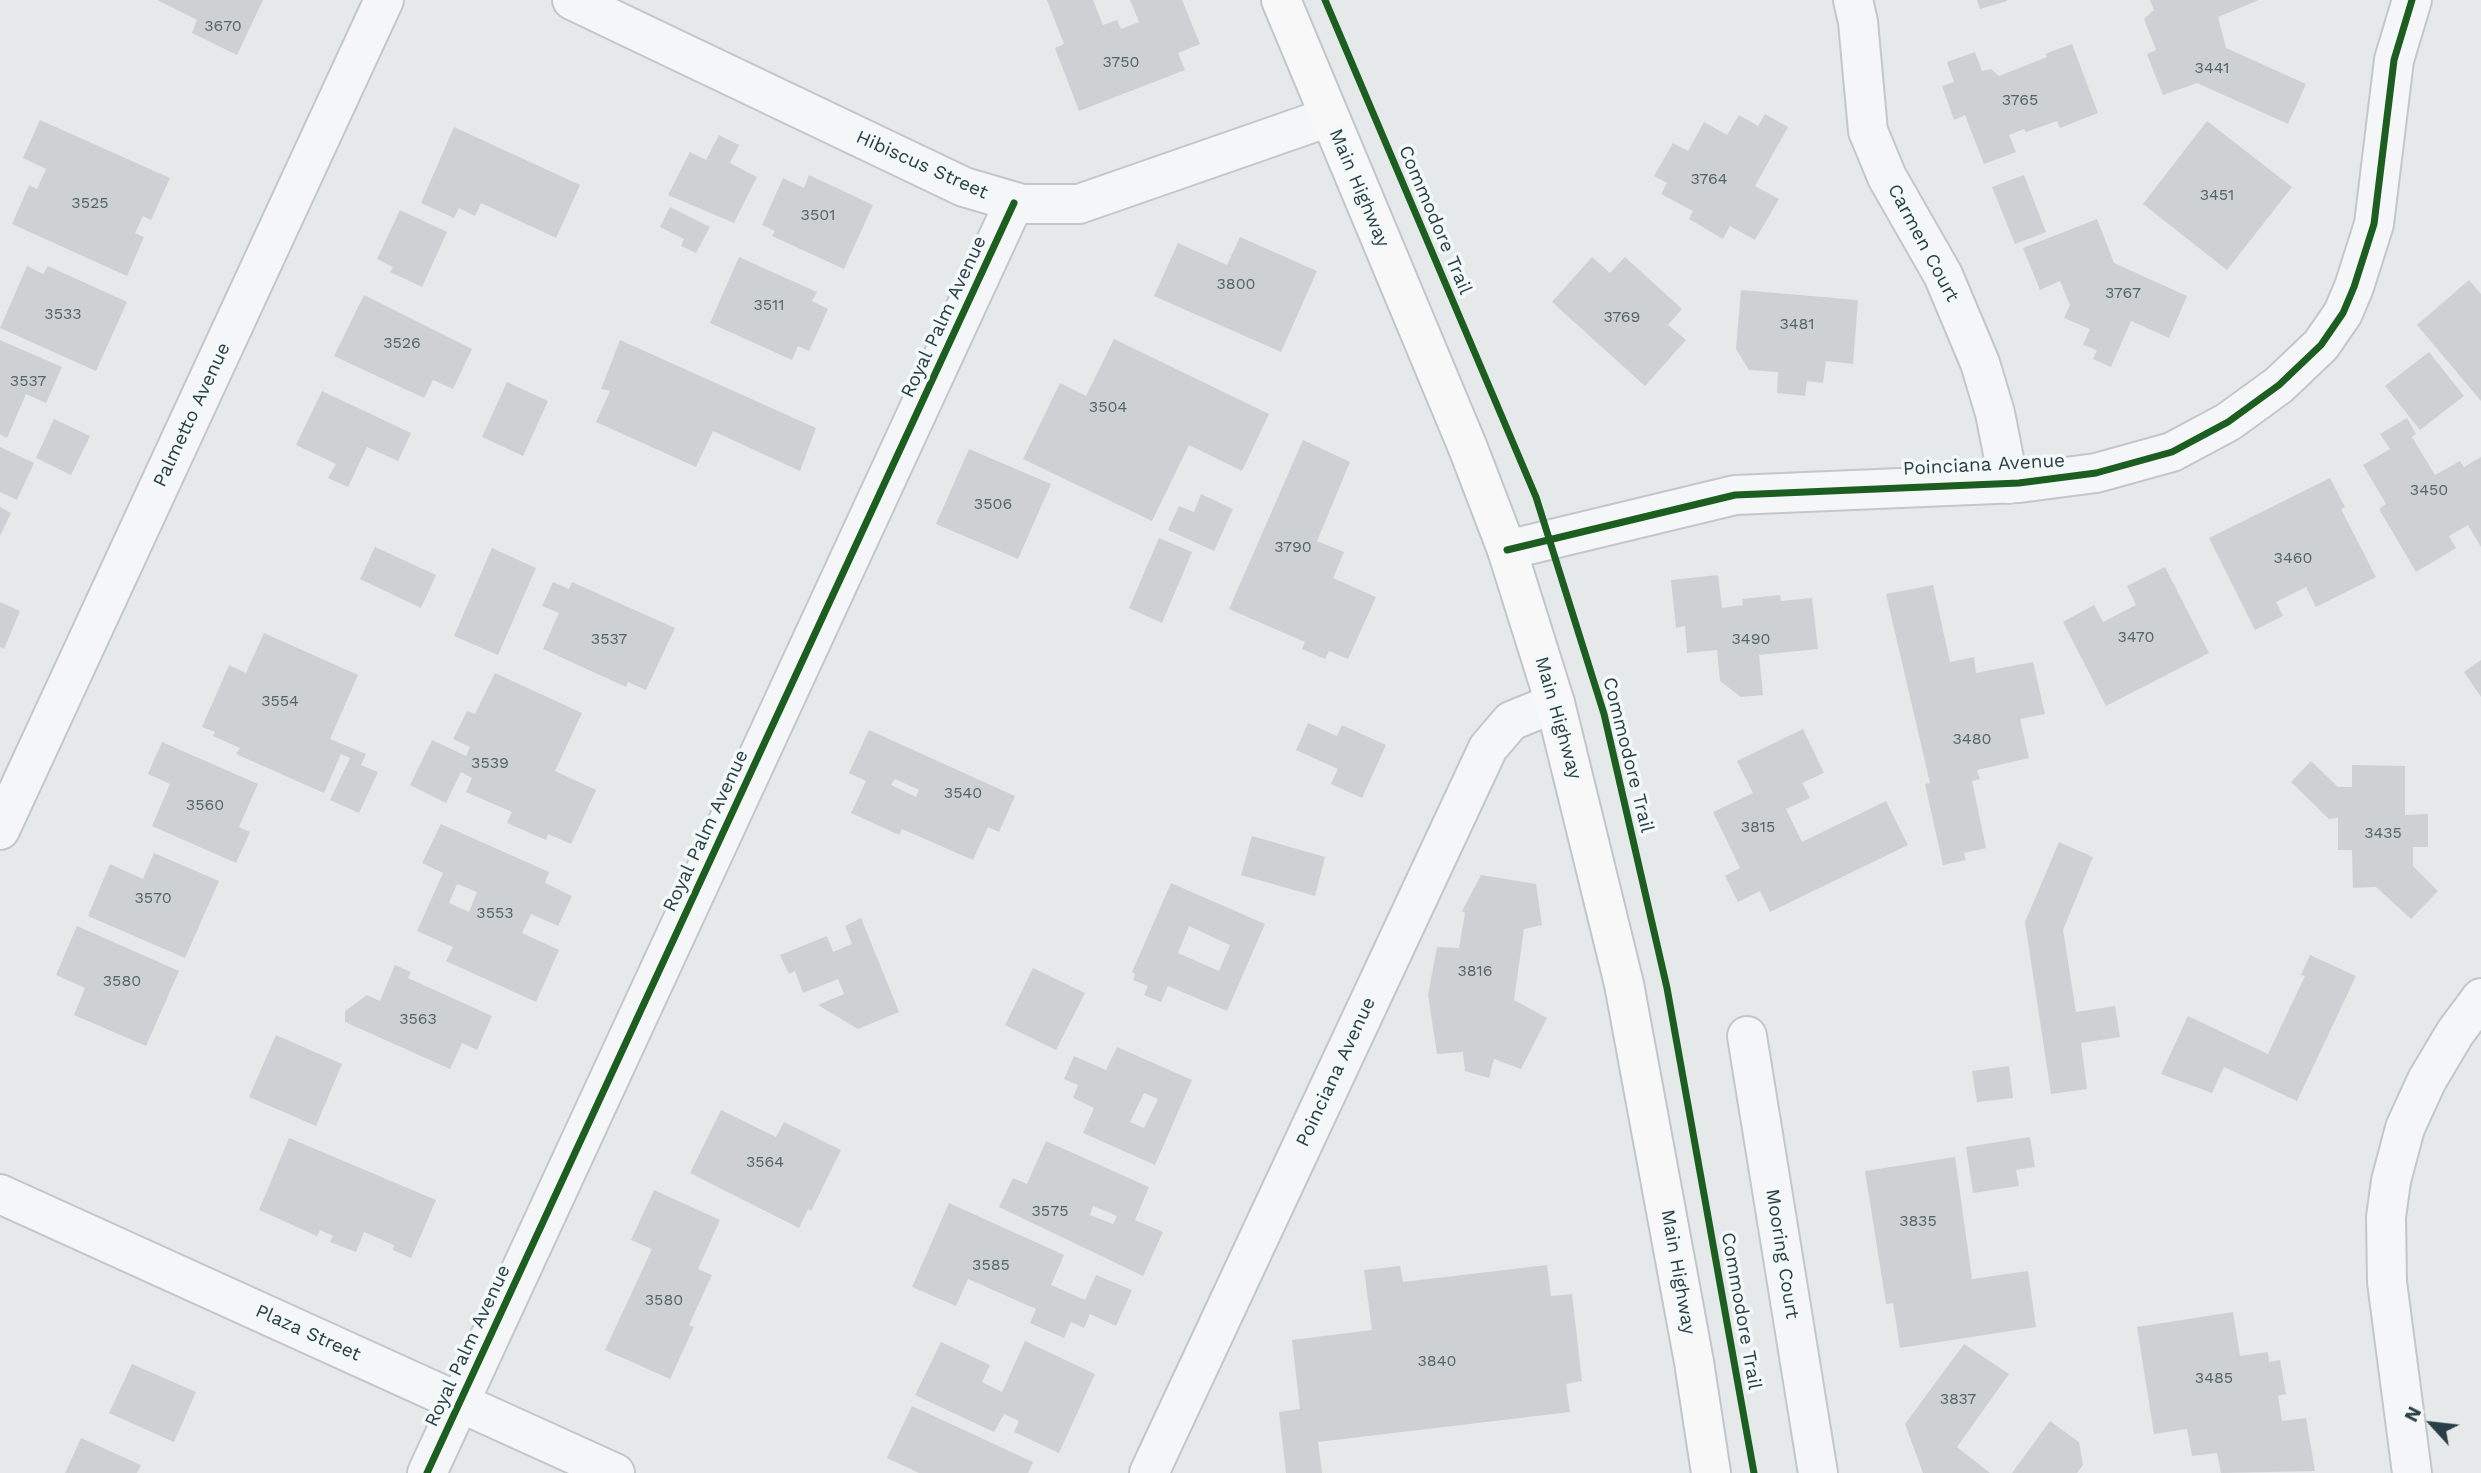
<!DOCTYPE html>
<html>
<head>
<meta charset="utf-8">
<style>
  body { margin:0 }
  #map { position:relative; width:2481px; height:1473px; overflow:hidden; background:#e5e9ea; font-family:"Work Sans",sans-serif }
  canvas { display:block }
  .north { position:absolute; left:2397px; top:1389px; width:70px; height:70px; -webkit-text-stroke:5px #f3f8f9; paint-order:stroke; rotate:297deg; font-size:19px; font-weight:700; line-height:28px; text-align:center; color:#2a3f45 }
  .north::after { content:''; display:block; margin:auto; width:24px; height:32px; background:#2a3f45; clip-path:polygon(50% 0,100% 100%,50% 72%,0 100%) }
</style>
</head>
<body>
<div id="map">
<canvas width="2481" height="1473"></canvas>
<div class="north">N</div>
</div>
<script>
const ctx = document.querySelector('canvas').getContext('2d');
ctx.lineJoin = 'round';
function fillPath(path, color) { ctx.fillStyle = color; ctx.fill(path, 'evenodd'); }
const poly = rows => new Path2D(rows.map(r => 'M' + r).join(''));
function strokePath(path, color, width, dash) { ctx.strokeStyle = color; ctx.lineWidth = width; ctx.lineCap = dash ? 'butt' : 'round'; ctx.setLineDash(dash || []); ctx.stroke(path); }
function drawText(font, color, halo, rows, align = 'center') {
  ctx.font = font + ' "Work Sans",sans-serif'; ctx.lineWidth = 7; ctx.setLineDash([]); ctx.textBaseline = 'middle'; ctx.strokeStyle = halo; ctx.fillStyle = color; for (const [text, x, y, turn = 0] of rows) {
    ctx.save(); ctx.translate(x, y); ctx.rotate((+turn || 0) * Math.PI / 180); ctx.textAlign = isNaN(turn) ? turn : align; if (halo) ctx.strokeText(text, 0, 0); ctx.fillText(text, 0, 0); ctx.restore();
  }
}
const building = poly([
  [157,0,263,0,237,55,192,33,197,20],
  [1047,0,1093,0,1103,25,1117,20,1121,29,1139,22,1130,0,1182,0,1200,44,1178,53,1185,70,1079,111,1055,48,1064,44],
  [1977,0,2007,0,2007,1,1980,9],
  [2150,0,2259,0,2218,17,2226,48,2306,84,2288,124,2197,83,2163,95,2147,54,2156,50,2144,19,2154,10],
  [2072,44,2098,113,2060,128,2057,121,2026,132,2024,129,2009,135,2016,152,1984,164,1965,115,1954,120,1942,86,1954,82,1947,62,1975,52,1982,71,1991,69,1999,76,2047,57,2045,54],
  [1765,114,1788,127,1755,186,1779,199,1755,240,1730,226,1723,239,1689,219,1693,211,1661,194,1667,183,1654,176,1673,143,1688,151,1704,122,1727,135,1739,115,1758,126],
  [40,120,170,178,151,220,143,216,135,233,144,237,127,276,12,224,29,185,37,189,46,169,23,158],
  [2207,121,2292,187,2227,270,2143,204],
  [454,127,580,185,556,238,481,203,475,216,459,208,454,218,421,203],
  [719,135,739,145,730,163,757,177,734,223,668,195,690,152,706,160],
  [809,175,873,205,844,269,772,236,775,231,762,225,783,178,804,188],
  [2024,175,2046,232,2015,244,1992,187],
  [670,207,710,227,696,253,681,246,684,239,660,227],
  [400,210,447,232,422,287,390,272,393,267,377,259],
  [2097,219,2114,263,2187,296,2169,338,2131,321,2111,367,2093,359,2097,350,2083,345,2090,329,2064,318,2070,305,2060,281,2040,290,2023,248],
  [1240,237,1317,271,1281,352,1154,296,1178,243,1227,265],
  [739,257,817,292,812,301,828,309,809,351,798,346,792,360,710,323],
  [1592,257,1610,273,1625,257,1682,309,1668,325,1686,340,1645,386,1552,302],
  [27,266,43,274,48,266,127,302,96,371,0,328],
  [2469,280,2481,294,2481,401,2417,325],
  [1741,290,1858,300,1853,364,1826,361,1823,383,1807,381,1805,396,1777,393,1778,372,1749,370,1736,349],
  [364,295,472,349,453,389,433,380,424,398,334,356],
  [1114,339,1269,414,1242,471,1189,445,1152,521,1023,459,1060,383,1086,396],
  [0,340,62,367,46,403,26,394,7,438,0,434],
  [620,340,816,428,800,471,713,431,696,467,596,422,610,391,601,389],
  [2429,352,2464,396,2420,430,2385,386],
  [507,382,548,401,523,456,482,437],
  [322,391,411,433,398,461,367,447,348,487,328,478,336,464,296,445],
  [2407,418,2416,434,2412,437,2435,475,2460,461,2464,467,2481,457,2481,547,2468,525,2449,536,2456,548,2416,572,2379,509,2386,504,2363,465,2390,449,2380,434],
  [54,419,90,436,71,475,36,458],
  [1303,440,1350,462,1317,541,1344,552,1333,578,1376,597,1348,659,1329,651,1325,659,1302,649,1305,642,1229,609],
  [0,447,34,463,17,500,0,492],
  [969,449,1051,484,1018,559,936,524],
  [2330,478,2345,507,2341,509,2376,577,2316,607,2306,587,2276,602,2283,616,2255,630,2209,538],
  [1201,494,1233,509,1214,551,1168,530,1179,506,1194,512],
  [0,507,11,513,0,536],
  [1159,538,1192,552,1162,623,1129,608],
  [375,547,436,575,421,608,360,579],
  [492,548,536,568,498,655,454,636],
  [2165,567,2209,653,2106,706,2063,622,2094,605,2103,622,2136,605,2127,586],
  [1718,575,1722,608,1743,605,1742,599,1780,595,1781,601,1812,598,1818,649,1759,655,1763,695,1741,697,1720,681,1717,650,1687,653,1685,626,1676,628,1671,580],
  [553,582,569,589,572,582,675,628,646,690,628,682,626,687,543,649,559,613,542,606],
  [1933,585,1950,662,1974,657,1976,673,2033,662,2045,714,2020,719,2029,758,1977,770,1980,779,1972,781,1986,848,1964,853,1966,860,1943,865,1925,784,1930,783,1886,594],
  [0,602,20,611,4,649,0,647],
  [264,633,358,675,330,739,366,754,361,765,378,772,359,813,330,800,350,758,341,754,324,793,236,754,240,748,213,736,215,732,202,727,229,665,246,673],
  [2481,660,2481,697,2464,672],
  [495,673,582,713,555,771,596,790,571,844,548,834,546,840,507,823,512,812,466,792,472,778,461,772,446,803,410,785,432,740,466,756,470,747,453,739,467,711,475,714],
  [1308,723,1337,736,1342,725,1386,745,1362,798,1331,784,1338,769,1296,750],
  [1803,729,1824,773,1802,783,1810,798,1786,809,1802,842,1886,801,1908,845,1770,912,1760,891,1738,902,1725,876,1740,868,1713,812,1753,793,1737,761],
  [869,730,1015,796,999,832,988,827,973,860,902,829,899,835,851,813,866,781,849,773],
  [895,779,919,790,916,797,891,785],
  [162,742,258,784,239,827,250,832,236,863,152,826,170,784,148,774],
  [2311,761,2338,787,2352,787,2352,765,2405,766,2405,815,2428,814,2428,847,2413,847,2413,866,2438,891,2411,919,2376,887,2353,888,2352,850,2338,850,2338,818,2329,819,2291,782],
  [441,824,549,872,545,883,572,896,558,926,531,914,522,933,559,950,536,1002,446,961,453,947,417,931,443,873,422,863],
  [457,884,477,892,469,912,449,903],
  [1252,836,1325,857,1315,896,1241,875],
  [2059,842,2093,857,2063,930,2076,1012,2115,1006,2120,1037,2081,1043,2087,1089,2051,1094,2025,922],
  [154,853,219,881,185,958,88,916,110,864,143,879],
  [1481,875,1536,884,1542,925,1524,929,1514,1000,1547,1018,1521,1069,1494,1059,1489,1078,1465,1071,1463,1052,1437,1054,1428,995,1437,947,1459,948,1465,913,1462,911],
  [1171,883,1265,924,1227,1011,1168,986,1161,1002,1144,995,1148,986,1133,980,1135,974,1132,972],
  [1189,926,1230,945,1219,971,1178,953],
  [861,918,899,1012,858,1029,818,1005,844,994,838,979,803,993,795,971,789,974,780,955,827,936,833,952,852,944,845,926],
  [77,926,179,971,146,1046,74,1015,85,988,56,975],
  [2310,955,2356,976,2297,1101,2224,1067,2212,1093,2161,1074,2188,1016,2268,1054,2305,976,2301,975],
  [395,965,411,972,408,978,492,1016,477,1050,462,1043,450,1069,345,1022,345,1011,367,995,380,1001],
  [1033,968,1085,993,1056,1050,1005,1025],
  [276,1035,342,1064,316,1126,249,1097],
  [1117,1047,1192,1080,1155,1165,1083,1133,1094,1108,1073,1098,1078,1085,1064,1079,1074,1056,1106,1070],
  [1144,1093,1158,1099,1144,1128,1130,1122],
  [2009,1066,2013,1098,1977,1102,1972,1071],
  [721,1110,776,1137,784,1122,841,1150,811,1211,808,1209,799,1228,690,1173],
  [2030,1137,2035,1167,2016,1170,2019,1186,1973,1193,1966,1147],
  [289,1138,436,1200,411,1258,393,1250,394,1245,364,1232,356,1252,330,1242,333,1236,320,1230,317,1236,259,1210],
  [1046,1141,1149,1187,1135,1220,1163,1232,1143,1276,999,1207,1013,1178,1027,1184],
  [1093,1206,1117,1216,1113,1224,1090,1215],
  [1955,1157,1972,1279,2028,1271,2036,1327,1900,1348,1893,1303,1886,1304,1865,1171],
  [654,1190,720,1220,698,1269,712,1275,689,1325,694,1327,670,1379,605,1350,652,1249,631,1240],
  [949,1203,1064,1255,1051,1285,1085,1300,1096,1275,1132,1290,1116,1326,1090,1314,1084,1328,1071,1322,1064,1338,1030,1323,1036,1309,968,1279,956,1306,912,1287],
  [1547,1265,1551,1296,1572,1294,1582,1381,1566,1384,1570,1412,1318,1442,1322,1473,1286,1473,1279,1412,1300,1409,1292,1340,1372,1330,1364,1270,1400,1266,1403,1282],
  [2233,1312,2240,1356,2268,1352,2269,1362,2280,1360,2286,1394,2278,1396,2282,1421,2306,1418,2315,1471,2221,1473,2217,1453,2192,1456,2187,1429,2154,1434,2137,1327],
  [1025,1341,1095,1374,1059,1453,1014,1432,1019,1421,1004,1414,994,1432,915,1395,941,1342,990,1365,982,1382,1002,1392],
  [1964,1344,2009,1374,1957,1447,1990,1473,1923,1473,1905,1424],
  [132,1364,196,1392,174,1442,109,1413],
  [912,1406,1033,1462,1028,1473,919,1473,887,1458],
  [2050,1421,2079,1442,2083,1465,2077,1473,2012,1473],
  [81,1438,141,1465,137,1473,65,1473]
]);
const minor = poly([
  [572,0,964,187,1022,204,1079,204,1329,117],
  [1853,0,1858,22,1868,131,1887,177,1943,275,1980,363,1995,413,2009,484],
  [1507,550,1735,495,2019,483,2096,473,2172,452,2228,422,2279,385,2321,345,2343,313,2354,287,2374,224,2394,60,2412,0],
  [0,830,384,0],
  [1747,1036,1818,1473],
  [0,1194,615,1473],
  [427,1473,1014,203],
  [1149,1473,1488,748,1511,721,1555,703],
  [2412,1473,2387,1282,2386,1217,2391,1181,2405,1128,2427,1080,2455,1033,2481,998]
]);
const major = poly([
  [1281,0,1468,448,1507,550,1555,703,1624,984,1694,1362,1711,1473]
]);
const cycleway = poly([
  [1325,0,1536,497,1604,714,1667,988,1754,1473],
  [1507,550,1735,495,2019,483,2096,473,2172,452,2228,422,2279,385,2321,345,2343,313,2354,287,2374,224,2394,60,2412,0],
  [427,1473,1014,203]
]);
const numberNames = [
  ["3670",223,26],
  ["3750",1121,62],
  ["3441",2212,68],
  ["3765",2020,100],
  ["3764",1709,179],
  ["3451",2217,195],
  ["3525",90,203],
  ["3501",818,215],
  ["3800",1236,284],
  ["3767",2123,293],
  ["3511",769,305],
  ["3533",63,314],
  ["3769",1622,317],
  ["3481",1797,324],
  ["3526",402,343],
  ["3537",28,381],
  ["3504",1108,407],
  ["3450",2429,490],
  ["3506",993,504],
  ["3790",1293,547],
  ["3460",2293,558],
  ["3470",2136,637],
  ["3537",609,639],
  ["3490",1751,639],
  ["3554",280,701],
  ["3480",1972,739],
  ["3539",490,763],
  ["3540",963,793],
  ["3560",205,805],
  ["3815",1758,827],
  ["3435",2383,833],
  ["3570",153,898],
  ["3553",495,913],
  ["3816",1475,971],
  ["3580",122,981],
  ["3563",418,1019],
  ["3564",765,1162],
  ["3575",1050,1211],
  ["3835",1918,1221],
  ["3585",991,1265],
  ["3580",664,1300],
  ["3840",1437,1361],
  ["3485",2214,1378],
  ["3837",1958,1399]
];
const streetNames = [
  ["Hibiscus Street",922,165,24],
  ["Main Highway",1359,188,67],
  ["Commodore Trail",1435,220,67],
  ["Carmen Court",1923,243,62],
  ["Royal Palm Avenue",944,317,-65],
  ["Palmetto Avenue",192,415,-65],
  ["Poinciana Avenue",1984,465,-3],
  ["Main Highway",1558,718,74],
  ["Commodore Trail",1628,755,76],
  ["Royal Palm Avenue",706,831,-65],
  ["Poinciana Avenue",1336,1072,-65],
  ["Mooring Court",1782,1254,81],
  ["Main Highway",1678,1272,80],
  ["Commodore Trail",1741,1311,80],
  ["Plaza Street",308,1333,24],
  ["Royal Palm Avenue",468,1346,-65]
];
fillPath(building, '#cdd1d3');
strokePath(minor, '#c3c7c8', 42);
strokePath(major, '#c1c6c8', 42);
strokePath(minor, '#f4f6f7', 38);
strokePath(major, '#f8f8f8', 38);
strokePath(cycleway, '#1b5e20', 7);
drawText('16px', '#546469', null, numberNames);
drawText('19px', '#2a3f45', '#f3f8f9', streetNames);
</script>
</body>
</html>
